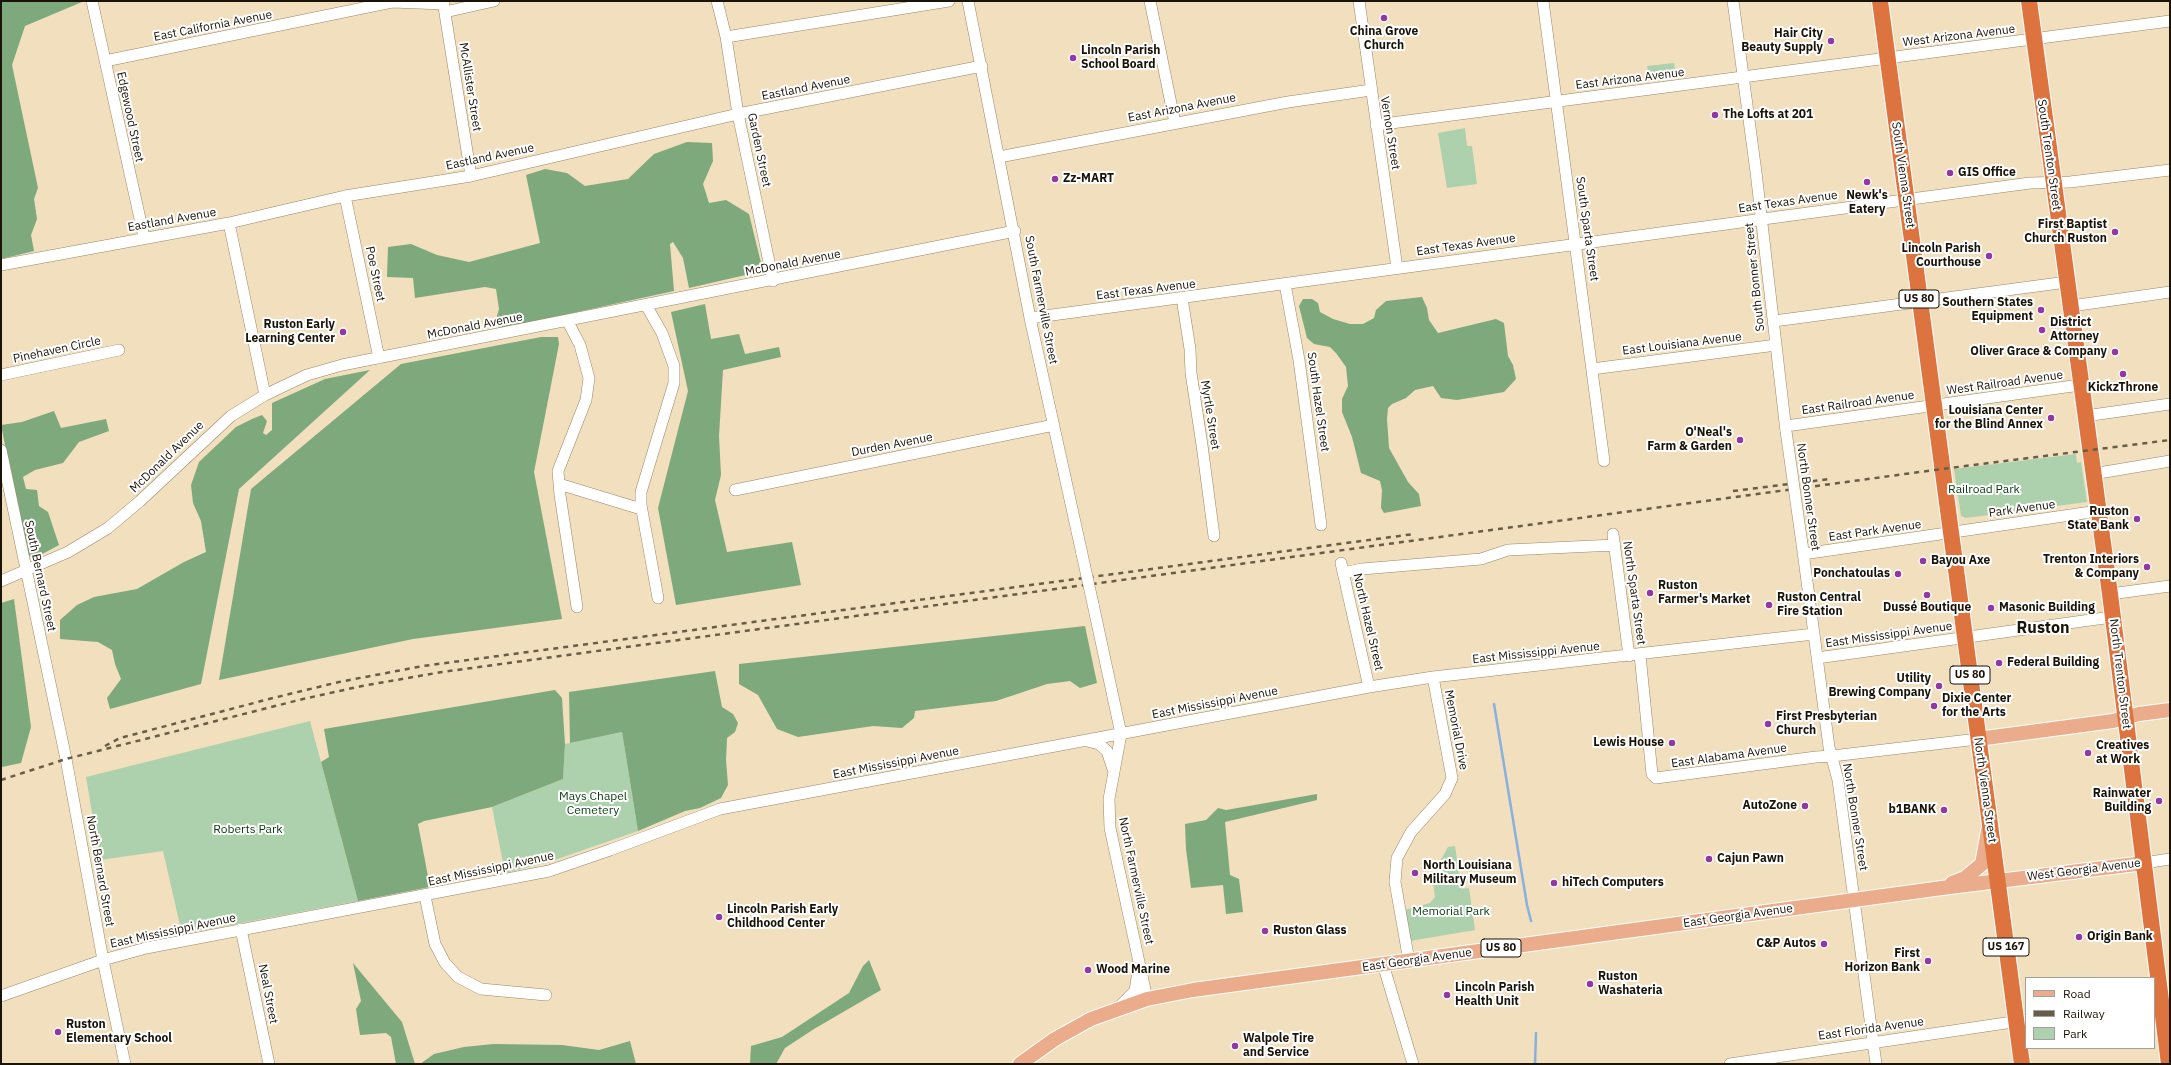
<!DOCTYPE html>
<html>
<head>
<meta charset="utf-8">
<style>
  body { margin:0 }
  #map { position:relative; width:2171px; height:1065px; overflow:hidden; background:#f1dfbd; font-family:"IBM Plex Sans",sans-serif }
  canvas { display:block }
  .frame { position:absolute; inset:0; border:2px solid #1a1307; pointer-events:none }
  .legend { position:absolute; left:2025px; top:977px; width:130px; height:72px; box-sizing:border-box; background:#fff; border:1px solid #a3a19c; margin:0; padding:5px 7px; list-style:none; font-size:12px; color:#1a1307 }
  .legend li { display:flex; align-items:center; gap:8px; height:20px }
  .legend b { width:20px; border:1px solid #a3a19c }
</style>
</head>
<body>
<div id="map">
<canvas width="2171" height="1065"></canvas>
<div class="frame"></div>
<ul class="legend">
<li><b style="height:5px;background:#ebac8c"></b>Road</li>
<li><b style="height:5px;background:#685d49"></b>Railway</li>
<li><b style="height:11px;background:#aed1ad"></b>Park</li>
</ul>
</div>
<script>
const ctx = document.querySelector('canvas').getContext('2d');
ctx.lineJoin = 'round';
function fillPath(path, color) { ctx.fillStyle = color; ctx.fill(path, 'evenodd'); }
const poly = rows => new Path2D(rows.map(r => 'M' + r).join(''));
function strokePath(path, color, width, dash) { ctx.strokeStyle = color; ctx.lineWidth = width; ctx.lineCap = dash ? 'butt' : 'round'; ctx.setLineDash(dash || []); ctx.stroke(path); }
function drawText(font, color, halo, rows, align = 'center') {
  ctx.font = font + ' "IBM Plex Sans",sans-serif'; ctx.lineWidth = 4; ctx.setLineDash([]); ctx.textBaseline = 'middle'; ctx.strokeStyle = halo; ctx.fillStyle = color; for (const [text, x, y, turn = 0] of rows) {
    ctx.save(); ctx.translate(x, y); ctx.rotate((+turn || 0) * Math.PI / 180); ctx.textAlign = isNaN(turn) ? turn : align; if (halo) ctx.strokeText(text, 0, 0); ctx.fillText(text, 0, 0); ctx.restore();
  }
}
const green = poly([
  [1674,63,1676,75,1649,79,1647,66],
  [1465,128,1467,146,1472,146,1477,184,1447,188,1438,133],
  [2076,454,2077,463,2081,462,2087,502,1966,518,1961,516,1954,469],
  [310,721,358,901,182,934,163,851,100,860,86,777],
  [622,732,638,831,549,862,505,873,492,807,563,779,565,744],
  [1455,846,1461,889,1469,888,1475,930,1410,941,1405,910,1430,903,1435,897,1432,876,1448,847]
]);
const forest = poly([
  [1,1,82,2,25,26,12,65,38,188,34,199,37,219,31,235,34,251,1,259],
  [687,142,712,143,713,161,703,184,709,203,726,200,749,214,763,271,689,288,683,258,673,242,670,244,674,291,499,329,497,316,499,309,496,289,485,287,415,298,413,278,387,277,388,247,411,244,437,255,469,262,540,243,526,175,545,169,567,173,585,186,628,179,654,154],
  [1422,297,1427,308,1429,320,1438,333,1496,319,1504,323,1508,356,1513,365,1516,379,1504,392,1457,400,1441,398,1433,386,1415,390,1406,398,1392,404,1388,408,1387,419,1389,448,1408,482,1419,494,1421,506,1384,513,1381,508,1382,490,1380,481,1361,473,1352,437,1342,412,1342,399,1348,386,1346,367,1336,353,1330,347,1314,344,1307,338,1299,306,1303,299,1312,299,1318,303,1320,312,1333,319,1350,324,1363,324,1374,318,1376,310,1386,301],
  [705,304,711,339,739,334,745,354,779,347,781,357,723,370,719,436,721,475,715,500,727,552,792,542,801,585,676,605,658,508,688,391,671,312],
  [541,337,558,337,559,344,534,472,562,619,413,639,219,680,251,489,401,364],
  [370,370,239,489,201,684,110,709,107,698,121,679,115,664,112,650,98,642,60,639,60,620,77,605,94,597,137,589,184,562,206,552,201,521,193,503,191,485,199,462,236,427,252,419,262,415,267,421,263,433,266,435,272,430,272,403,325,379],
  [54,411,61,428,106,419,109,431,79,442,63,463,35,470,23,477,26,489,37,490,39,506,48,512,59,545,33,559,27,554,1,425,22,422],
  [14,599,31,727,21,763,2,767,1,603],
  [1085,626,1097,683,1080,688,1070,681,1047,684,996,701,915,711,914,718,902,728,873,726,798,737,777,729,758,695,739,684,739,664],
  [715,671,722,707,733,714,738,723,735,732,727,738,726,760,728,785,721,798,700,808,685,811,638,831,622,732,570,743,569,692],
  [555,690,562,698,565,744,563,779,492,807,424,821,418,824,430,887,358,901,321,762,329,757,324,729],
  [1317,794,1317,800,1225,822,1230,875,1239,879,1243,912,1226,914,1223,885,1191,888,1186,849,1185,824,1206,820,1218,808,1226,810],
  [869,960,881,990,814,1029,785,1048,776,1064,750,1064,751,1046,782,1037,849,993,863,966],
  [353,963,402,1022,415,1064,396,1064,391,1037,386,1033,360,1035,356,1009,361,1001],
  [630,1041,636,1064,420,1064,434,1054,464,1047,493,1044,562,1045,599,1050]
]);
const stream = poly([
  [1494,704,1527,905,1531,921],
  [1535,1064,1536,1033]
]);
const minor = poly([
  [92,1,144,237],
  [443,1,471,176],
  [717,1,726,37,738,114,773,281],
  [968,1,1030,318,1082,554],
  [1150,1,1175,123],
  [1359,1,1397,268],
  [1543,1,1604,461],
  [1733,1,1756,172,1786,431],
  [445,12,494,1],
  [726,37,949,1],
  [105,61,392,2,444,4],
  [1376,125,2170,21],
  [999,157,1288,102,1371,90],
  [345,196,379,358],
  [229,223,265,395],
  [1,265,229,223,345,196,471,176,738,114,982,66],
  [1285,284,1299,360,1321,525],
  [1182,298,1190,349,1191,373,1202,445,1214,536],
  [646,305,662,333,674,366,674,383,641,492,641,505,658,598],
  [2071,306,2170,292],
  [1030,318,2030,183,2070,182,2170,170],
  [1774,321,2067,282],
  [568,322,580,345,589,378,586,400,558,471,560,495,577,607],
  [1592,369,1776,345],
  [1,375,119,350],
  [2085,416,2170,404],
  [1786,426,2080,385],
  [1,450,66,759,103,960,125,1064],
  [2093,474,2170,461],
  [559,484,641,509],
  [735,490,1054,425],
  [1613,534,1629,656],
  [1802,544,1829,747,1838,780,1876,1064],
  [1803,554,2098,511],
  [1341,563,1369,687],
  [1343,573,1362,569,1481,559,1508,550,1615,545],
  [1,581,68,552,108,528,140,501,231,416,265,395,307,375,342,365,1015,231],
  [2110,594,2170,586],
  [1093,604,1121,734,1109,799,1110,828,1147,999],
  [1640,655,1652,774,1656,778,1816,757,1832,756,1978,739],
  [1817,658,2112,617],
  [1087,741,1099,744,1107,751,1113,769],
  [2144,863,2170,859],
  [425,896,435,944,445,963,458,977,481,989,546,995],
  [241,929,269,1064],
  [1409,961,1395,882,1397,858,1411,832,1445,794,1452,778,1433,677],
  [1383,964,1413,1064],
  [1,996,103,960,146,948,549,871,610,850,720,809,1369,687,1433,677,1814,634],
  [1119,1007,1135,991,1138,971],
  [1730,1064,2026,1020]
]);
const major = poly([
  [1978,739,2113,721,2139,714,2170,710],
  [1952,883,1965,878,1982,864,1988,831],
  [1020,1064,1055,1039,1091,1019,1147,999,1193,990,1942,888,2144,863]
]);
const highway = poly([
  [1880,1,2022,1064],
  [2029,1,2110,594,2169,1064]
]);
const rail = poly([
  [1733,491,1830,479],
  [105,746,120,738,273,698,339,682,423,666,1414,534],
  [1,780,66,759,303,699,362,686,442,672,1942,469,2170,440]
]);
const minorBridge = poly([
  [1786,431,1802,544],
  [1082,554,1093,604]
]);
const markers = [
  [1384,18,4,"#9337a1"],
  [1831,41,4,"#9337a1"],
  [1073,58,4,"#9337a1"],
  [1715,115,4,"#9337a1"],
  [1950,173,4,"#9337a1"],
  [1055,179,4,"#9337a1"],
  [1867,182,4,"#9337a1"],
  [2115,232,4,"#9337a1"],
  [1989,256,4,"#9337a1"],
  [2041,310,4,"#9337a1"],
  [2042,330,4,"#9337a1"],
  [343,332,4,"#9337a1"],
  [2115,352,4,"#9337a1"],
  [2123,374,4,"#9337a1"],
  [2051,418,4,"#9337a1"],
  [1740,440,4,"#9337a1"],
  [2137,519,4,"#9337a1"],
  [1923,561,4,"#9337a1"],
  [2147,567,4,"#9337a1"],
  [1898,574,4,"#9337a1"],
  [1650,593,4,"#9337a1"],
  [1927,595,4,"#9337a1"],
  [1769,605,4,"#9337a1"],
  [1991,608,4,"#9337a1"],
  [1999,663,4,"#9337a1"],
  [1939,686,4,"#9337a1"],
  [1934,706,4,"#9337a1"],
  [1768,724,4,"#9337a1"],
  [1672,743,4,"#9337a1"],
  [2088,753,4,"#9337a1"],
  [2159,801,4,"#9337a1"],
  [1805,806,4,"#9337a1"],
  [1944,810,4,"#9337a1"],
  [1709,859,4,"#9337a1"],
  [1415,873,4,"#9337a1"],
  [1554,883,4,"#9337a1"],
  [719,917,4,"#9337a1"],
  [1265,931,4,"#9337a1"],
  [2079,937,4,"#9337a1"],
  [1824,944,4,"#9337a1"],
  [1928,961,4,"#9337a1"],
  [1088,970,4,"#9337a1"],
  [1590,984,4,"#9337a1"],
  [1447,995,4,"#9337a1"],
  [58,1032,4,"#9337a1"],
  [1235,1046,4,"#9337a1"]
];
const shields = [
  [1919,299,40],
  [1970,675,40],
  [2006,947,46],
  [1501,948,40]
];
const shieldNames = [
  ["US 80",1919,299],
  ["US 80",1970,675],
  ["US 167",2006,947],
  ["US 80",1501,948]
];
const streetNames = [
  ["East California Avenue",213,26,-11],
  ["West Arizona Avenue",1959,36,-7],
  ["East Arizona Avenue",1630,79,-7],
  ["McAllister Street",470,87,81],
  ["Eastland Avenue",806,88,-11],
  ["East Arizona Avenue",1182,108,-11],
  ["Edgewood Street",130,117,78],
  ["Vernon Street",1390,133,81],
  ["Garden Street",759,150,78],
  ["South Trenton Street",2049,155,82],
  ["Eastland Avenue",490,157,-12],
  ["South Vienna Street",1903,175,82],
  ["East Texas Avenue",1788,202,-8],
  ["Eastland Avenue",172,220,-10],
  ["South Sparta Street",1587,229,82],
  ["East Texas Avenue",1466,245,-8],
  ["McDonald Avenue",793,263,-11],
  ["Poe Street",375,274,78],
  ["South Bonner Street",1755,277,-96],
  ["East Texas Avenue",1146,290,-7],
  ["South Farmerville Street",1041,300,79],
  ["McDonald Avenue",475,326,-11],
  ["East Louisiana Avenue",1682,344,-7],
  ["Pinehaven Circle",57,350,-12],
  ["West Railroad Avenue",2005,383,-8],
  ["South Hazel Street",1318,402,82],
  ["East Railroad Avenue",1858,403,-8],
  ["Myrtle Street",1210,415,81],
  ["Durden Avenue",892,445,-11],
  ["McDonald Avenue",167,457,-44],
  ["North Bonner Street",1808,497,82],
  ["Park Avenue",2022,509,-8],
  ["East Park Avenue",1875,531,-8],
  ["South Bernard Street",40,576,78],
  ["North Sparta Street",1634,593,82],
  ["North Hazel Street",1368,622,77],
  ["East Mississippi Avenue",1889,635,-8],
  ["East Mississippi Avenue",1536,653,-6],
  ["North Trenton Street",2120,674,83],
  ["East Mississippi Avenue",1215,703,-11],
  ["Memorial Drive",1456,730,79],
  ["East Alabama Avenue",1729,756,-8],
  ["East Mississippi Avenue",896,763,-11],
  ["North Vienna Street",1985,790,82],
  ["North Bonner Street",1855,817,81],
  ["East Mississippi Avenue",491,869,-12],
  ["West Georgia Avenue",2084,870,-7],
  ["North Bernard Street",100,871,80],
  ["North Farmerville Street",1136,881,78],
  ["East Georgia Avenue",1738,916,-8],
  ["East Mississippi Avenue",173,931,-12],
  ["East Georgia Avenue",1417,960,-8],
  ["Neal Street",268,994,79],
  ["East Florida Avenue",1871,1029,-8]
];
const poiNames = [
  ["China Grove",1384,32,"center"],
  ["Church",1384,46,"center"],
  ["Hair City",1823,34,"right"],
  ["Beauty Supply",1823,48,"right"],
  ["Lincoln Parish",1081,51],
  ["School Board",1081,65],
  ["The Lofts at 201",1723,115],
  ["GIS Office",1958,173],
  ["Zz-MART",1063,179],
  ["Newk's",1867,196,"center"],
  ["Eatery",1867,210,"center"],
  ["First Baptist",2107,225,"right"],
  ["Church Ruston",2107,239,"right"],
  ["Lincoln Parish",1981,249,"right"],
  ["Courthouse",1981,263,"right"],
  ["Southern States",2033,303,"right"],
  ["Equipment",2033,317,"right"],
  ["District",2050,323],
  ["Attorney",2050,337],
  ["Ruston Early",335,325,"right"],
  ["Learning Center",335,339,"right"],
  ["Oliver Grace & Company",2107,352,"right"],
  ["KickzThrone",2123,388,"center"],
  ["Louisiana Center",2043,411,"right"],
  ["for the Blind Annex",2043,425,"right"],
  ["O'Neal's",1732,433,"right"],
  ["Farm & Garden",1732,447,"right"],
  ["Ruston",2129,512,"right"],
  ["State Bank",2129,526,"right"],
  ["Trenton Interiors",2139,560,"right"],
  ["& Company",2139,574,"right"],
  ["Bayou Axe",1931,561],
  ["Ponchatoulas",1890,574,"right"],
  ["Ruston",1658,586],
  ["Farmer's Market",1658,600],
  ["Ruston Central",1777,598],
  ["Fire Station",1777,612],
  ["Dussé Boutique",1927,608,"center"],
  ["Masonic Building",1999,608],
  ["Federal Building",2007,663],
  ["Utility",1931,679,"right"],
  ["Brewing Company",1931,693,"right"],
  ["Dixie Center",1942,699],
  ["for the Arts",1942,713],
  ["First Presbyterian",1776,717],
  ["Church",1776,731],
  ["Lewis House",1664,743,"right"],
  ["Creatives",2096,746],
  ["at Work",2096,760],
  ["Rainwater",2151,794,"right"],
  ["Building",2151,808,"right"],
  ["AutoZone",1797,806,"right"],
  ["b1BANK",1936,810,"right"],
  ["Cajun Pawn",1717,859],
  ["North Louisiana",1423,866],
  ["Military Museum",1423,880],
  ["hiTech Computers",1562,883],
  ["Lincoln Parish Early",727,910],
  ["Childhood Center",727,924],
  ["Ruston Glass",1273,931],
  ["Origin Bank",2087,937],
  ["C&P Autos",1816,944,"right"],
  ["First",1920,954,"right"],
  ["Horizon Bank",1920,968,"right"],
  ["Wood Marine",1096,970],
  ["Ruston",1598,977],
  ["Washateria",1598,991],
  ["Lincoln Parish",1455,988],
  ["Health Unit",1455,1002],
  ["Ruston",66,1025],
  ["Elementary School",66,1039],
  ["Walpole Tire",1243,1039],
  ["and Service",1243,1053]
];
const parkNames = [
  ["Railroad Park",1984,490],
  ["Mays Chapel",593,797],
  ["Cemetery",593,811],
  ["Roberts Park",248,830],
  ["Memorial Park",1451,912]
];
const districtNames = [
  ["Ruston",2043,628]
];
fillPath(green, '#aed1ad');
fillPath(forest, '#7da97c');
strokePath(stream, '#88b1df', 2.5);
strokePath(minor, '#978767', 12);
strokePath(major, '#fff', 16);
strokePath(highway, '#fff', 18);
strokePath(minor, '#fff', 11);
strokePath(major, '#ebac8c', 14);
strokePath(highway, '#dd7440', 16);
strokePath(rail, '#685d49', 2.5, [5, 5]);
strokePath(minorBridge, '#978767', 12, []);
strokePath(minorBridge, '#fff', 11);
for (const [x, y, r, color] of markers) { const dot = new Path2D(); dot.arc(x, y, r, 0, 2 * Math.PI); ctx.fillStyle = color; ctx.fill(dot); strokePath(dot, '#fff', 1.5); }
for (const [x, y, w] of shields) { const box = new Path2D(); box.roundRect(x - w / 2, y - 9, w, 18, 3); ctx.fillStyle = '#fff'; ctx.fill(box); strokePath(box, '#1a1307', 1); }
drawText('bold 11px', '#1a1307', null, shieldNames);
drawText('12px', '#1a1307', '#fff', streetNames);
drawText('bold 12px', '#1a1307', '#fff', poiNames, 'left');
drawText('12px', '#06380b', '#fff', parkNames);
drawText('bold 16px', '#1a1307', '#fff', districtNames);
</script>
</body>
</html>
